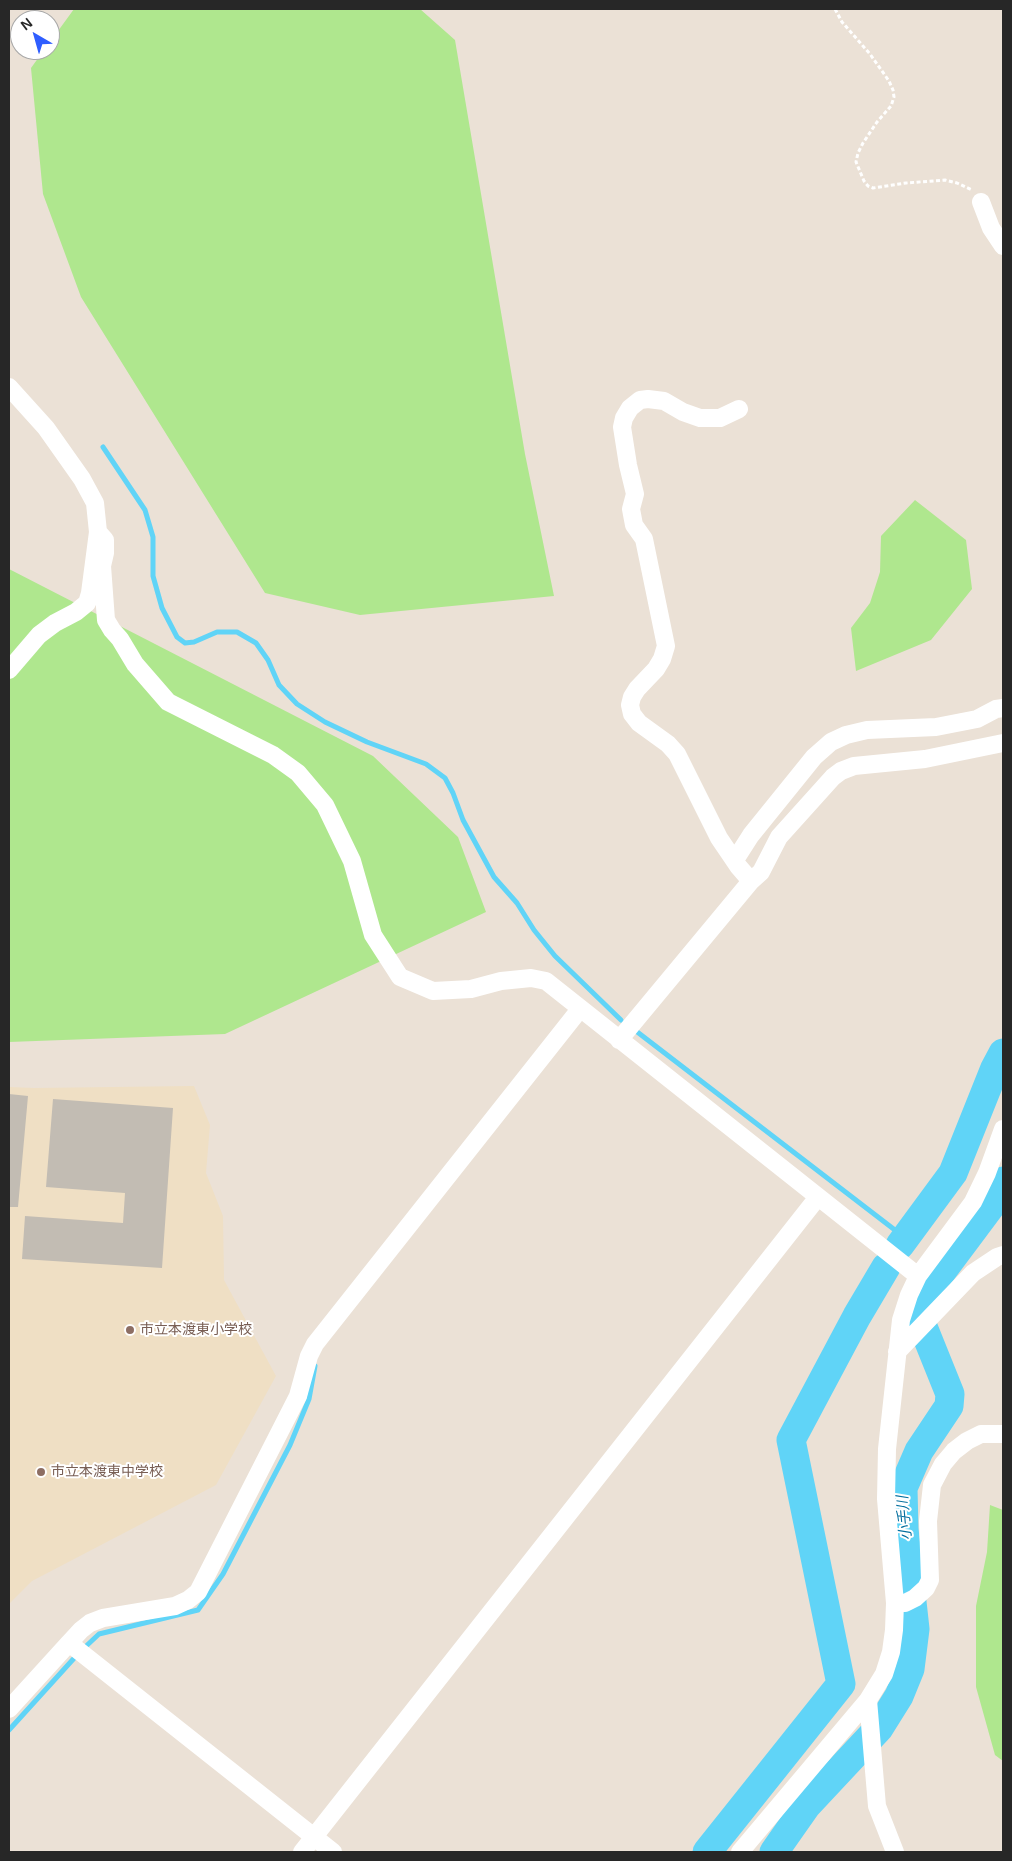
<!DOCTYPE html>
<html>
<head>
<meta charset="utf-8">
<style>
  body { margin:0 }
  #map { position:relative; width:1012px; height:1861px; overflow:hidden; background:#ebe1d6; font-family:Helvetica,sans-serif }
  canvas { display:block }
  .frame { position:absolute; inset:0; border:10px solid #272727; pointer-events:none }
  .north { position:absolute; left:10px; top:10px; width:50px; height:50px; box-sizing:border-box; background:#fff; border:1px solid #a9a9a9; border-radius:50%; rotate:322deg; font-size:14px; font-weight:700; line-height:20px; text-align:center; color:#272727 }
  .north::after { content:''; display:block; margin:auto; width:18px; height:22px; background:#2f5eff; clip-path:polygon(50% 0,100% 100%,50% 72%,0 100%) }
</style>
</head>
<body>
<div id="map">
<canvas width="1012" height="1861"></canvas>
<div class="frame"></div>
<div class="north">N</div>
</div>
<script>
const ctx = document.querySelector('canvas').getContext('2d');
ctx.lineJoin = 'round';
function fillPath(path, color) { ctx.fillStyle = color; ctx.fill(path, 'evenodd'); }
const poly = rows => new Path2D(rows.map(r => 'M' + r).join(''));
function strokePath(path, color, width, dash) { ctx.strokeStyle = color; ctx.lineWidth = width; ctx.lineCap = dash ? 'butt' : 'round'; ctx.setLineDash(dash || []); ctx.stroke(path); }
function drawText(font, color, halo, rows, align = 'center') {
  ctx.font = font + ' Helvetica,"Noto Sans JP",sans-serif'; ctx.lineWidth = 4; ctx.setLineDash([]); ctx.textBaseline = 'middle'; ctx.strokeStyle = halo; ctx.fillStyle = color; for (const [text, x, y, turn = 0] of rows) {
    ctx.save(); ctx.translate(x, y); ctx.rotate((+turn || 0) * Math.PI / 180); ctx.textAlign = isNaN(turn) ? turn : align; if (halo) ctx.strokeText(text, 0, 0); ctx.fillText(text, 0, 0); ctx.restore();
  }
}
const education = poly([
  [194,1086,210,1125,206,1173,223,1216,224,1280,276,1376,216,1485,32,1581,9,1604,9,1087,34,1088]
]);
const green = poly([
  [74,9,420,9,455,40,525,454,554,596,360,615,265,593,81,297,43,194,31,68,44,50,50,50,50,42],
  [915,500,966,540,972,589,931,640,856,671,851,628,870,603,880,572,881,536],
  [9,569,373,756,458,837,486,912,225,1034,9,1042],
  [990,1505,1003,1510,1003,1761,995,1755,976,1687,976,1606,987,1552]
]);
const stream = poly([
  [103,447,145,510,153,537,153,576,162,608,177,637,185,643,194,642,217,632,237,632,256,643,268,660,279,685,297,704,325,722,367,742,426,764,445,778,453,793,463,820,494,877,517,903,534,930,555,956,621,1020],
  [636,1031,904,1237],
  [83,1649,99,1634,198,1610,223,1574,290,1445,309,1399,315,1366],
  [9,1730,77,1655]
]);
const river = poly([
  [900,1245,953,1173,995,1068,1003,1053],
  [707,1852,841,1684,791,1440,857,1316,886,1267],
  [774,1852,807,1805,879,1728,899,1696,910,1669,915,1629,904,1529,903,1488,919,1451,949,1406,950,1394,919,1317,922,1298,999,1195,1003,1181]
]);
const building = poly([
  [9,1094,28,1096,18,1207,9,1207],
  [53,1099,173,1108,162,1268,22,1259,25,1216,123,1223,125,1193,46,1187]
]);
const path = poly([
  [835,9,842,22,870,54,889,81,893,90,894,97,891,106,877,122,863,143,858,153,856,162,864,181,868,186,873,188,906,183,945,180,957,183,972,190]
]);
const street = poly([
  [981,202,991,228,1003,246],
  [9,387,46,428,82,479,95,503,98,532,90,593,87,603,76,612,55,623,39,635,9,670],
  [739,409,720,418,700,418,683,412,664,401,648,399,640,400,630,408,624,418,622,427,628,465,635,494,631,509,634,525,644,539,666,646,662,659,656,669,637,689,632,697,630,705,632,714,639,723,668,744,677,754,719,838,738,866,751,881],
  [98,532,105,540,105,553,102,566,106,620,112,630,120,639,135,664,168,702,273,755,298,773,325,805,352,861,373,935,400,977,433,991,471,989,501,981,531,978,546,981,918,1276],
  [735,860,751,835,814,757,831,742,846,735,867,730,936,727,977,719,996,709,1003,708],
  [619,1040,751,881,761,872,779,837,833,777,841,771,854,766,925,759,1003,743],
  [897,1352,973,1273,997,1257,1003,1255],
  [895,1603,905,1603,915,1598,926,1588,930,1580,928,1521,932,1485,943,1464,954,1451,967,1441,981,1434,1003,1434],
  [69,1643,81,1630,90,1623,103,1618,175,1606,188,1600,198,1592,298,1396,309,1356,315,1344,580,1009],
  [868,1700,877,1806,895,1852],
  [9,1709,69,1643,333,1852],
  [302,1852,818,1197],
  [740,1852,868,1700,884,1674,891,1652,894,1630,895,1603,886,1499,887,1449,901,1320,909,1295,918,1276,973,1202,987,1173,1003,1129]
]);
const markers = [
  [130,1330,5,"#8d6e63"],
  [41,1472,5,"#8d6e63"]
];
const educationNames = [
  ["市立本渡東小学校",140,1330],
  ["市立本渡東中学校",51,1472]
];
const waterNames = [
  ["小手川",905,1518,-95]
];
fillPath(education, '#efdfc4');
fillPath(green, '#afe78e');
strokePath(stream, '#60d4f7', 5);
strokePath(river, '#60d4f7', 29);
fillPath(building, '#c2bcb3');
strokePath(path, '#fff', 3, [4, 2.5]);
strokePath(street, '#fff', 18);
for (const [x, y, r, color] of markers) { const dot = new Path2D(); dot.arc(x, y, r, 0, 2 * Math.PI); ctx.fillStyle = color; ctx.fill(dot); strokePath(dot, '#fff', 2); }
drawText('14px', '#785e54', '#fff', educationNames, 'left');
drawText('italic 15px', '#036e9e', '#fff', waterNames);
</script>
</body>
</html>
